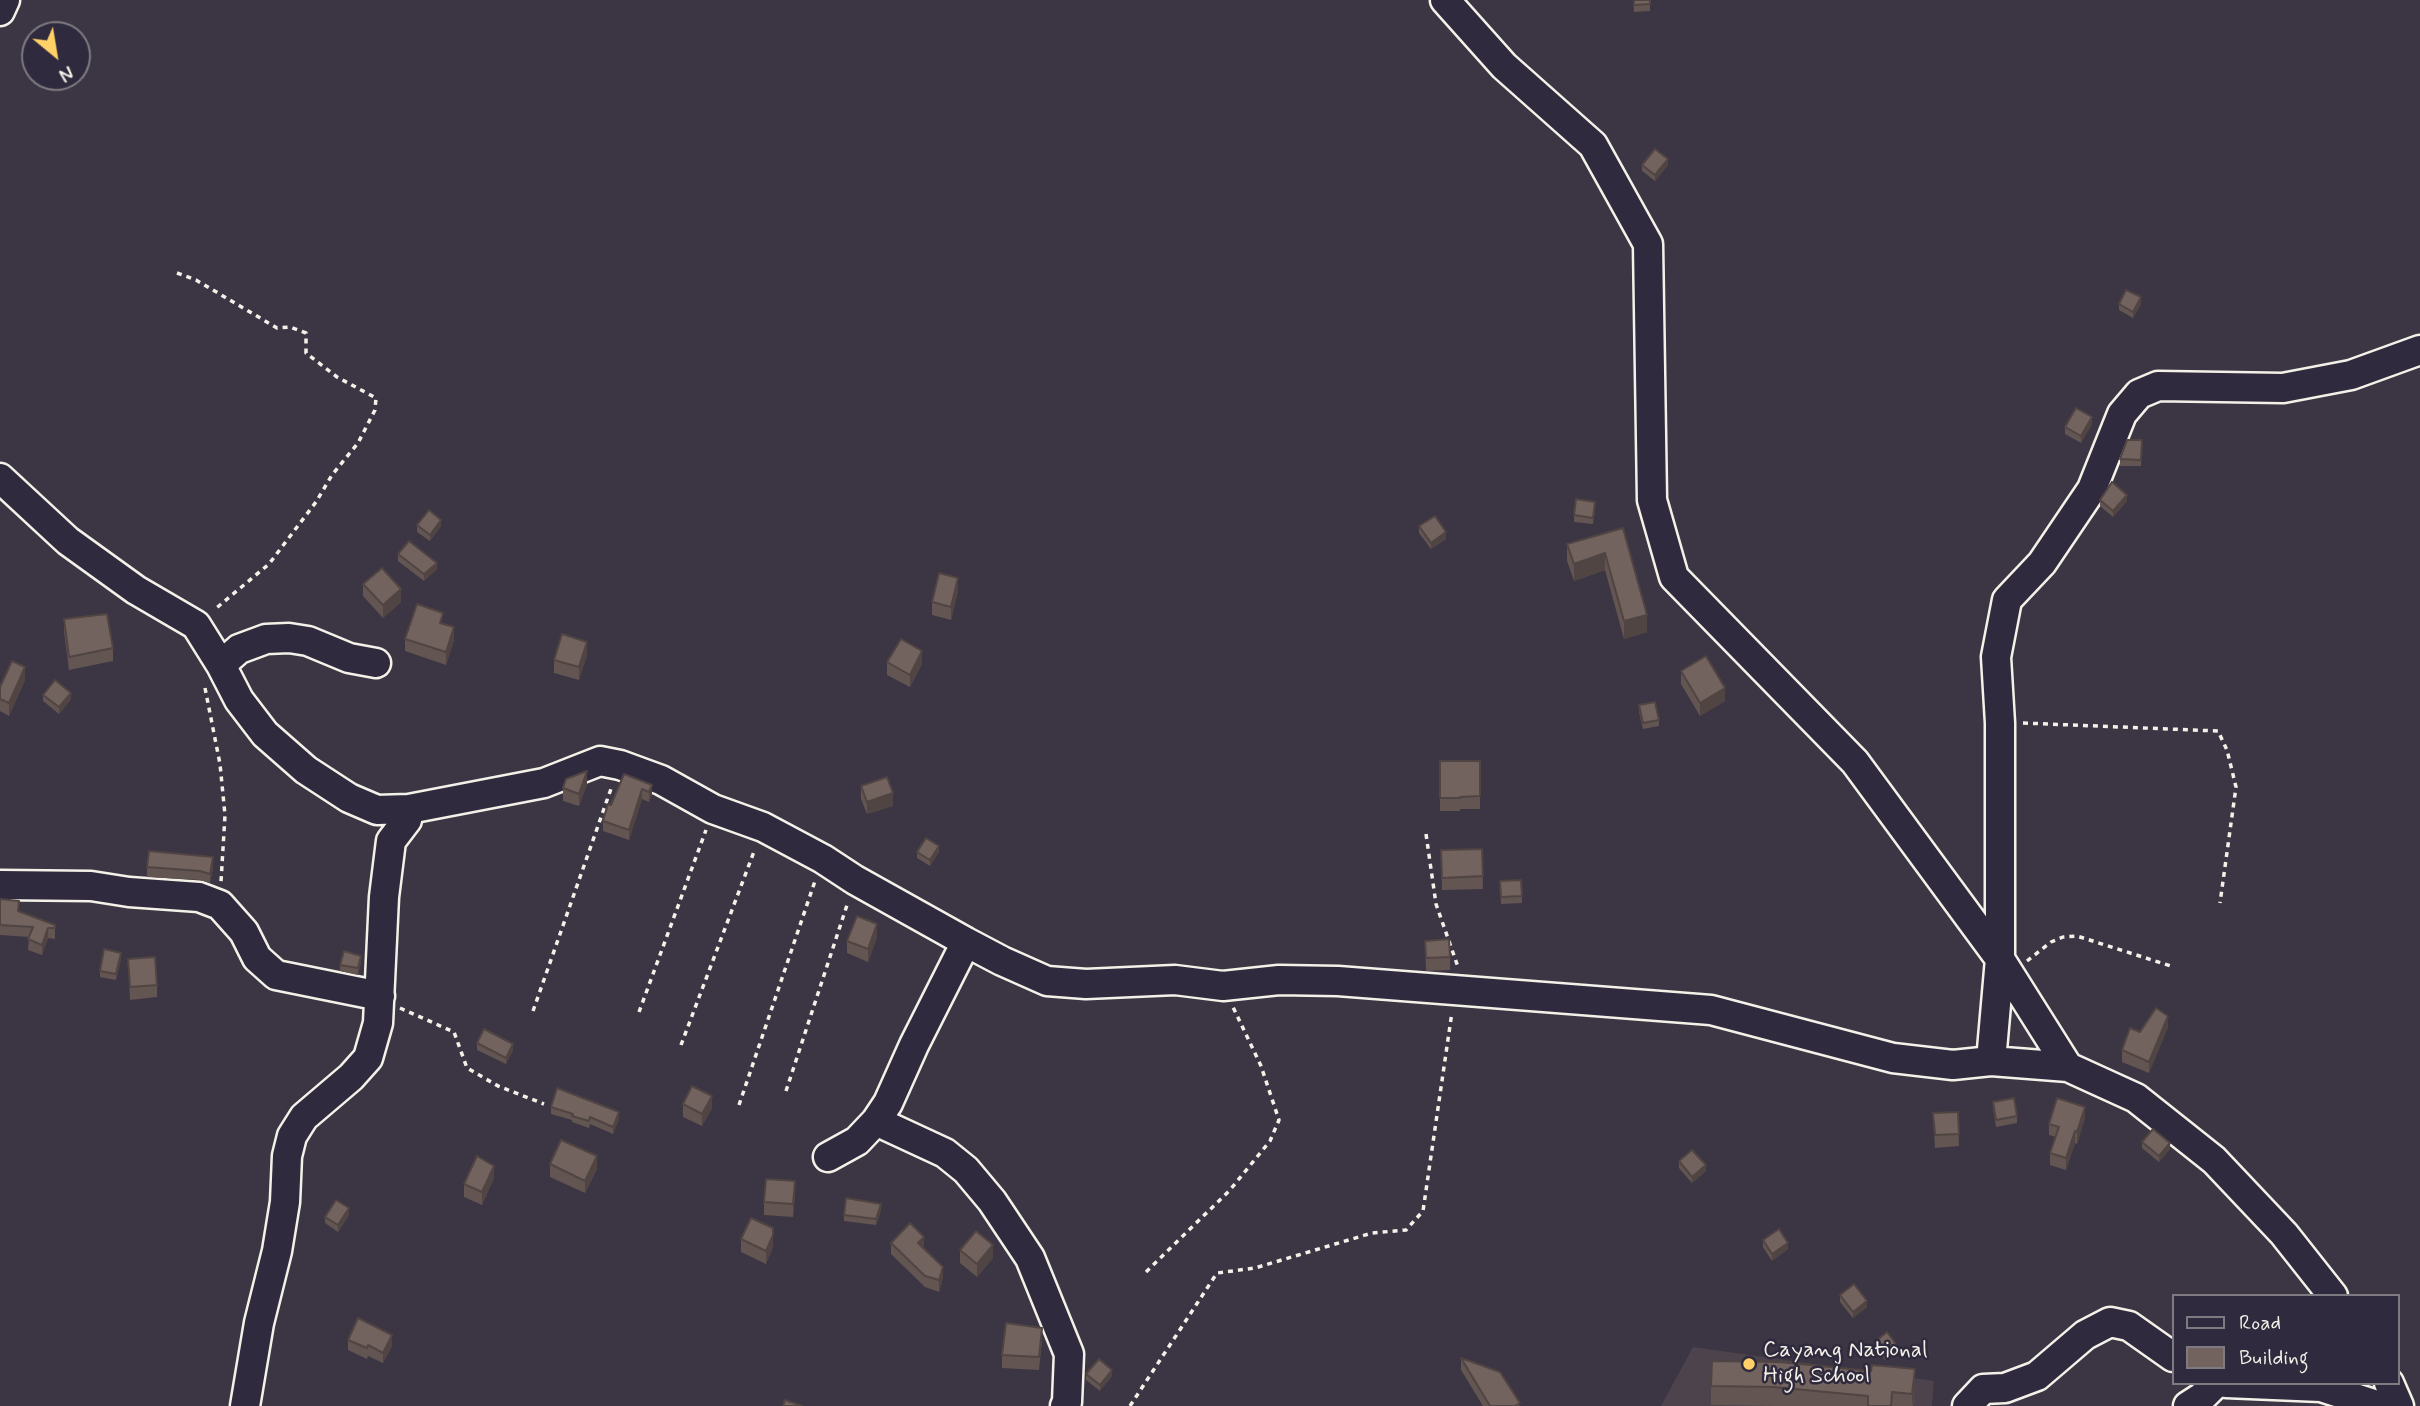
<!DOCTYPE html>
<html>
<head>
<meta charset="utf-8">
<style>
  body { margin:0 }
  #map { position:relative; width:2420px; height:1406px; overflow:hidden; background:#3c3544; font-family:Mynerve,sans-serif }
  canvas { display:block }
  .legend { position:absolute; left:2172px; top:1294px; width:228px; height:91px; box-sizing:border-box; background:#2f2a3d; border:2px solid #7e7a81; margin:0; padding:9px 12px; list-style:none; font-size:21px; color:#f4f1e8 }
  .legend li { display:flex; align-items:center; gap:14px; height:35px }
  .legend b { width:35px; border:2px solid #7e7a81 }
  .north { position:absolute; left:21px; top:21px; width:70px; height:70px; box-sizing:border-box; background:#2f2a3d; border:2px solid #7e7a81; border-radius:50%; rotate:150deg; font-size:19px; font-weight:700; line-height:28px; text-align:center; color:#f4f1e8 }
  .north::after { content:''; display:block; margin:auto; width:24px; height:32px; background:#ffd166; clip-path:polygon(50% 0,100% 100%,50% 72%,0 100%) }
</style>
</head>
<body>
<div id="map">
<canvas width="2420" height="1406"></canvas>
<ul class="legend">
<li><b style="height:9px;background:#2f2a3d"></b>Road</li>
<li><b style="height:19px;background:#72635f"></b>Building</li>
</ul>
<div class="north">N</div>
</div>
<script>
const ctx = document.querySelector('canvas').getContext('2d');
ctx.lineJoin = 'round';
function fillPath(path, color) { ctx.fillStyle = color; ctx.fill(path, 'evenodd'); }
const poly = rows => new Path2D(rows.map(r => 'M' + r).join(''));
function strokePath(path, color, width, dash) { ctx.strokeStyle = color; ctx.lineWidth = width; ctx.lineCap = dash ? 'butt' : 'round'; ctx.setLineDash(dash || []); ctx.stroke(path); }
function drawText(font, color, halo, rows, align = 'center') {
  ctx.font = font + ' Mynerve,sans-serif'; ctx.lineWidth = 5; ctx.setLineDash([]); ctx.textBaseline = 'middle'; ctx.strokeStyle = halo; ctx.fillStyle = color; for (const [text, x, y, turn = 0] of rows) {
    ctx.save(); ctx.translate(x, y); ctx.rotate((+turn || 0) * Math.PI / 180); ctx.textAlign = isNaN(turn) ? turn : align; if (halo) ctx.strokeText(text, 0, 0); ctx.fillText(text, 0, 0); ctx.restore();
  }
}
const built = poly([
  [1693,1347,1934,1381,1932,1406,1661,1406]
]);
const path = poly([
  [177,273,196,280,277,328,290,327,306,333,306,353,337,377,376,398,375,410,358,443,332,475,316,502,269,564,214,610],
  [205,688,220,764,225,815,221,882],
  [2023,723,2218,731,2227,750,2236,787,2220,903],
  [1426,834,1436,904,1458,967],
  [2027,961,2051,942,2063,937,2077,936,2174,967],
  [400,1008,454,1032,467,1068,498,1086,544,1104],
  [533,1011,612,786],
  [639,1012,706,830],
  [681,1045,755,849],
  [786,1091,848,902],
  [739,1105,815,881],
  [1146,1272,1230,1190,1270,1141,1279,1120,1261,1066,1233,1007],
  [1130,1406,1217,1273,1255,1268,1372,1233,1406,1230,1423,1211,1452,1012]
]);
const minor = poly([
  [1445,0,1504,66,1593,145,1648,244,1652,500,1674,577,1855,762,2000,959,2068,1067],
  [0,11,5,0],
  [0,478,68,541,136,590,196,625,221,665,239,700,265,734,306,770,349,798,377,810,409,809,544,783,600,761,620,765,661,780,713,809,763,827,823,859,855,880,966,942,1002,961,1047,981,1086,984,1175,980,1223,986,1279,980,1338,981,1711,1010,1893,1058,1953,1065,1991,1061,2068,1067,2136,1098,2214,1160,2284,1234,2333,1296],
  [221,665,239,649,266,639,289,638,308,641,349,658,376,663],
  [0,885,91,886,129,892,199,897,220,905,244,932,257,958,276,975,380,996],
  [1991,1061,2000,959,2000,723,1996,657,2007,600,2042,563,2092,489,2122,414,2139,394,2158,386,2283,388,2351,375,2420,350],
  [876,1121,945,1153,966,1170,992,1201,1030,1258,1069,1354,1067,1402,1065,1406],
  [828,1157,857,1141,876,1121,888,1103,914,1045,966,942],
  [2226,1383,2321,1387,2380,1406],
  [2389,1383,2399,1406],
  [245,1406,259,1323,277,1251,285,1202,287,1156,292,1136,304,1117,351,1077,368,1058,378,1023,384,897,391,841,407,820,409,809],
  [1967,1406,1983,1389,2005,1388,2037,1376,2085,1335,2110,1322,2129,1326,2173,1357],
  [2188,1406,2202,1397,2216,1383]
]);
const wall = poly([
  [1633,0,1650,0,1650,11,1634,12],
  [1642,165,1668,165,1655,181,1642,171],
  [2119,304,2141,304,2133,318,2119,310],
  [2092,424,2081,443,2065,434,2065,427],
  [2142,440,2141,466,2120,466,2120,459],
  [2100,500,2127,501,2113,517,2100,506],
  [1595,508,1593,524,1574,522,1574,515],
  [417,525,441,526,430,541,417,532],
  [1419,526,1446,539,1431,549,1419,533],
  [1623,528,1647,632,1624,639,1605,570,1574,581,1567,561,1567,544],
  [398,554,437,569,424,581,398,561],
  [363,584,401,602,383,618,363,596],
  [958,591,951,620,932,615,932,602],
  [64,619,113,648,113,661,69,670,64,632],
  [443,624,454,640,446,665,405,651,405,639],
  [587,655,579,680,554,673,554,660],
  [887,662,922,664,910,687,887,675],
  [1681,671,1725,701,1700,716,1681,684],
  [25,680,9,716,0,711,0,687],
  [43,695,71,699,59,714,43,701],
  [1639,705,1659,720,1659,726,1643,729,1639,712],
  [1440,761,1480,761,1480,809,1460,809,1460,811,1440,811],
  [624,774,652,794,649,802,642,799,629,840,603,831,603,821,611,805],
  [587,784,579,806,563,801,563,788],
  [861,786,893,806,867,814,861,799],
  [1482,849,1483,889,1442,890,1441,850],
  [917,852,939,852,930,866,917,858],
  [147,867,213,867,210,883,200,880,147,877],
  [1521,880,1522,903,1501,904,1500,881],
  [0,899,19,911,55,925,55,939,48,938,42,955,28,950,29,937,0,935],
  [877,937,868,962,847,953,847,941],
  [1425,941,1450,957,1450,970,1426,971],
  [121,959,116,980,100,977,100,971],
  [128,959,157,985,157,997,130,1000],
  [361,962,358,975,340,971,340,965],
  [2168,1027,2149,1073,2122,1062,2122,1050,2140,1032],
  [477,1043,513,1050,506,1064,477,1050],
  [1993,1102,2017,1116,2017,1123,1996,1127,1993,1109],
  [683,1104,712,1108,702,1126,683,1117],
  [551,1107,619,1119,613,1134,590,1124,589,1128,572,1122,572,1120,551,1114],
  [1958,1112,1959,1146,1935,1148,1933,1113],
  [2085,1118,2077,1144,2075,1143,2066,1170,2050,1165,2050,1153,2056,1137,2049,1135,2049,1124],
  [2142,1142,2170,1149,2159,1162,2142,1148],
  [1679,1161,1706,1171,1692,1183,1679,1168],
  [550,1164,597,1169,585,1193,550,1177],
  [494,1178,482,1205,464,1197,464,1184],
  [795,1194,793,1217,764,1215,764,1202],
  [881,1210,876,1225,844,1221,844,1215],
  [349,1215,338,1232,325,1223,325,1217],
  [741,1239,773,1247,766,1264,741,1252],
  [1763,1240,1788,1249,1772,1261,1763,1247],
  [891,1243,924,1249,943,1278,939,1292,925,1287,891,1254],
  [960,1250,993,1258,977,1277,960,1263],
  [1840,1295,1867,1307,1853,1318,1840,1302],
  [348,1340,392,1346,383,1363,368,1356,367,1359,348,1350],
  [1042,1341,1039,1370,1002,1368,1002,1355],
  [1876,1341,1896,1351,1885,1360,1876,1347],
  [1461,1358,1520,1406,1483,1406,1461,1370],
  [1086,1374,1112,1376,1100,1391,1086,1380],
  [1711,1386,1915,1388,1913,1406,1774,1406,1711,1405]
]);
const shadedWall = poly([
  [1668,159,1668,165,1655,181,1655,175],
  [2141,297,2141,304,2133,318,2133,312],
  [2092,417,2092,424,2081,443,2081,436],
  [2127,495,2127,501,2113,517,2113,511],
  [441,520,441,526,430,541,430,535],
  [1446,532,1446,539,1431,549,1431,543],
  [1605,553,1605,570,1574,581,1574,564],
  [437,563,437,569,424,581,424,574],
  [958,578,958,591,951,620,951,607],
  [401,589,401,602,383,618,383,605],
  [1647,615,1647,632,1624,639,1624,621],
  [454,627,454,640,446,665,446,652],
  [587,642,587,655,579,680,579,667],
  [922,651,922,664,910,687,910,675],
  [25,667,25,680,9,716,9,703],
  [1725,688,1725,701,1700,716,1700,703],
  [71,693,71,699,59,714,59,707],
  [587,771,587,784,579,806,579,794],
  [652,785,652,794,649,802,649,792],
  [642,789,642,799,629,840,629,830],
  [893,793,893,806,867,814,867,802],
  [939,846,939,852,930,866,930,860],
  [213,857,213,867,210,883,210,874],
  [877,924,877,937,868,962,868,949],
  [48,928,48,938,42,955,42,945],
  [121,953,121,959,116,980,116,974],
  [361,956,361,962,358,975,358,968],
  [2168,1016,2168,1027,2149,1073,2149,1062],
  [513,1044,513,1050,506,1064,506,1058],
  [712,1096,712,1108,702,1126,702,1114],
  [2085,1107,2085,1118,2077,1144,2077,1132],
  [619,1112,619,1119,613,1134,613,1127],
  [2075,1131,2075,1143,2066,1170,2066,1158],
  [2170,1143,2170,1149,2159,1162,2159,1156],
  [597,1156,597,1169,585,1193,585,1181],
  [1706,1165,1706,1171,1692,1183,1692,1177],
  [494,1166,494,1178,482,1205,482,1192],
  [795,1181,795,1194,793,1217,793,1204],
  [881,1204,881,1210,876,1225,876,1219],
  [349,1208,349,1215,338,1232,338,1225],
  [773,1235,773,1247,766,1264,766,1251],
  [924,1237,924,1249,918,1243],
  [1788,1243,1788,1249,1772,1261,1772,1254],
  [993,1245,993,1258,977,1277,977,1264],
  [943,1267,943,1278,939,1292,939,1280],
  [1867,1301,1867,1307,1853,1318,1853,1312],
  [392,1335,392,1346,383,1363,383,1353],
  [1896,1344,1896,1351,1885,1360,1885,1353],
  [1915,1369,1915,1388,1912,1406,1912,1394],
  [1112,1370,1112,1376,1100,1391,1100,1385]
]);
const building = poly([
  [1634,0,1650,0,1650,4,1634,5,1634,0],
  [1655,149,1668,159,1655,175,1642,165,1655,149],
  [2126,290,2141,297,2133,312,2119,304,2126,290],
  [2076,408,2092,417,2081,436,2065,427,2076,408],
  [2127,440,2142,440,2141,460,2120,459,2127,440],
  [2112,482,2127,495,2113,511,2100,500,2112,482],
  [1576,499,1595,502,1593,518,1574,515,1576,499],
  [429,510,441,520,430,535,417,525,429,510],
  [1435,516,1446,532,1431,543,1419,526,1435,516],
  [1623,528,1647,615,1624,621,1605,553,1574,564,1567,544,1623,528],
  [409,541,437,563,424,574,398,554,409,541],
  [382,568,401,589,383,605,363,584,382,568],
  [939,573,958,578,951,607,932,602,939,573],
  [417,604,443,613,440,623,454,627,446,652,405,639,417,604],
  [107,614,113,648,69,657,64,619,107,614],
  [562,634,587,642,579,667,554,660,562,634],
  [901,639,922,651,910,675,887,662,901,639],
  [1706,656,1725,688,1700,703,1681,671,1706,656],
  [12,661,25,667,9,703,0,699,0,687,12,661],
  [55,680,71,693,59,707,43,695,55,680],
  [1655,702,1659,720,1643,723,1639,705,1655,702],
  [1440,761,1480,761,1480,796,1460,797,1460,798,1440,798,1440,761],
  [587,771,579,794,563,788,566,779,587,771],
  [624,774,652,785,649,792,642,789,629,830,603,821,608,804,611,805,624,774],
  [887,777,893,793,867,802,861,786,887,777],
  [926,838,939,846,930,860,917,852,926,838],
  [1482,849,1483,876,1442,878,1441,850,1482,849],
  [149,851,213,857,210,874,200,871,147,867,149,851],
  [1521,880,1522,896,1501,897,1500,881,1521,880],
  [0,899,19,901,18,911,55,925,55,928,48,928,42,945,28,939,33,927,0,925,0,899],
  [857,916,877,924,868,949,847,941,857,916],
  [1449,939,1450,957,1426,958,1425,941,1449,939],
  [104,949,121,953,116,974,100,971,104,949],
  [344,951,361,956,358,968,340,965,344,951],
  [155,957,157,985,130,987,128,959,155,957],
  [2156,1008,2168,1016,2149,1062,2122,1050,2130,1028,2140,1032,2156,1008],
  [484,1029,513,1044,506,1058,477,1043,484,1029],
  [692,1086,712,1096,702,1114,683,1104,692,1086],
  [557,1088,619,1112,613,1127,590,1117,589,1121,572,1116,573,1114,551,1107,557,1088],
  [2014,1098,2017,1116,1996,1120,1993,1102,2014,1098],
  [2057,1098,2085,1107,2077,1132,2075,1131,2066,1158,2050,1153,2059,1127,2049,1124,2057,1098],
  [1958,1112,1959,1134,1935,1135,1933,1113,1958,1112],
  [2153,1129,2170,1143,2159,1156,2142,1142,2153,1129],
  [561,1140,597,1156,585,1181,550,1164,561,1140],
  [1692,1150,1706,1165,1692,1177,1679,1161,1692,1150],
  [477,1156,494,1166,482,1192,464,1184,477,1156],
  [766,1179,795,1181,793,1204,764,1202,766,1179],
  [846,1198,881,1204,876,1219,844,1215,846,1198],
  [336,1200,349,1208,338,1225,325,1217,336,1200],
  [751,1218,773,1228,773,1235,766,1251,741,1239,751,1218],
  [910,1223,924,1237,918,1243,943,1267,939,1280,925,1276,891,1243,910,1223],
  [1779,1229,1788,1243,1772,1254,1763,1240,1779,1229],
  [976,1231,993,1245,977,1264,960,1250,976,1231],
  [1854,1284,1867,1301,1853,1312,1840,1295,1854,1284],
  [358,1318,392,1335,383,1353,368,1345,367,1348,348,1340,358,1318],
  [1006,1323,1042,1328,1039,1357,1002,1355,1006,1323],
  [1887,1332,1896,1344,1885,1353,1876,1341,1887,1332],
  [1461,1358,1500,1372,1520,1403,1515,1406,1490,1406,1461,1358],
  [1099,1359,1112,1370,1100,1385,1086,1374,1099,1359],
  [1712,1361,1779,1362,1871,1371,1872,1365,1915,1369,1912,1394,1892,1392,1891,1406,1868,1406,1868,1396,1774,1387,1711,1386,1712,1361],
  [785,1400,802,1406,783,1406,785,1400]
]);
const markers = [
  [1749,1364,7,"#ffd166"]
];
const poiNames = [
  ["Cayang National",1763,1351],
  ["High School",1763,1377]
];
fillPath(built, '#4c434c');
strokePath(minor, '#f4f1e8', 33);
strokePath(path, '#f4f1e8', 3.5, [5, 5]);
strokePath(minor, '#2f2a3d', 28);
fillPath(wall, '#625552');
fillPath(shadedWall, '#504542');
fillPath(building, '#72635f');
strokePath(building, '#504542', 2);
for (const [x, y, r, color] of markers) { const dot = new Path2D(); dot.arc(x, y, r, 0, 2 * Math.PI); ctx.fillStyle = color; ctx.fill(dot); strokePath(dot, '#2f2a3d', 2.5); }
drawText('23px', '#f4f1e8', '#2f2a3d', poiNames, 'left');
</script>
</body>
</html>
